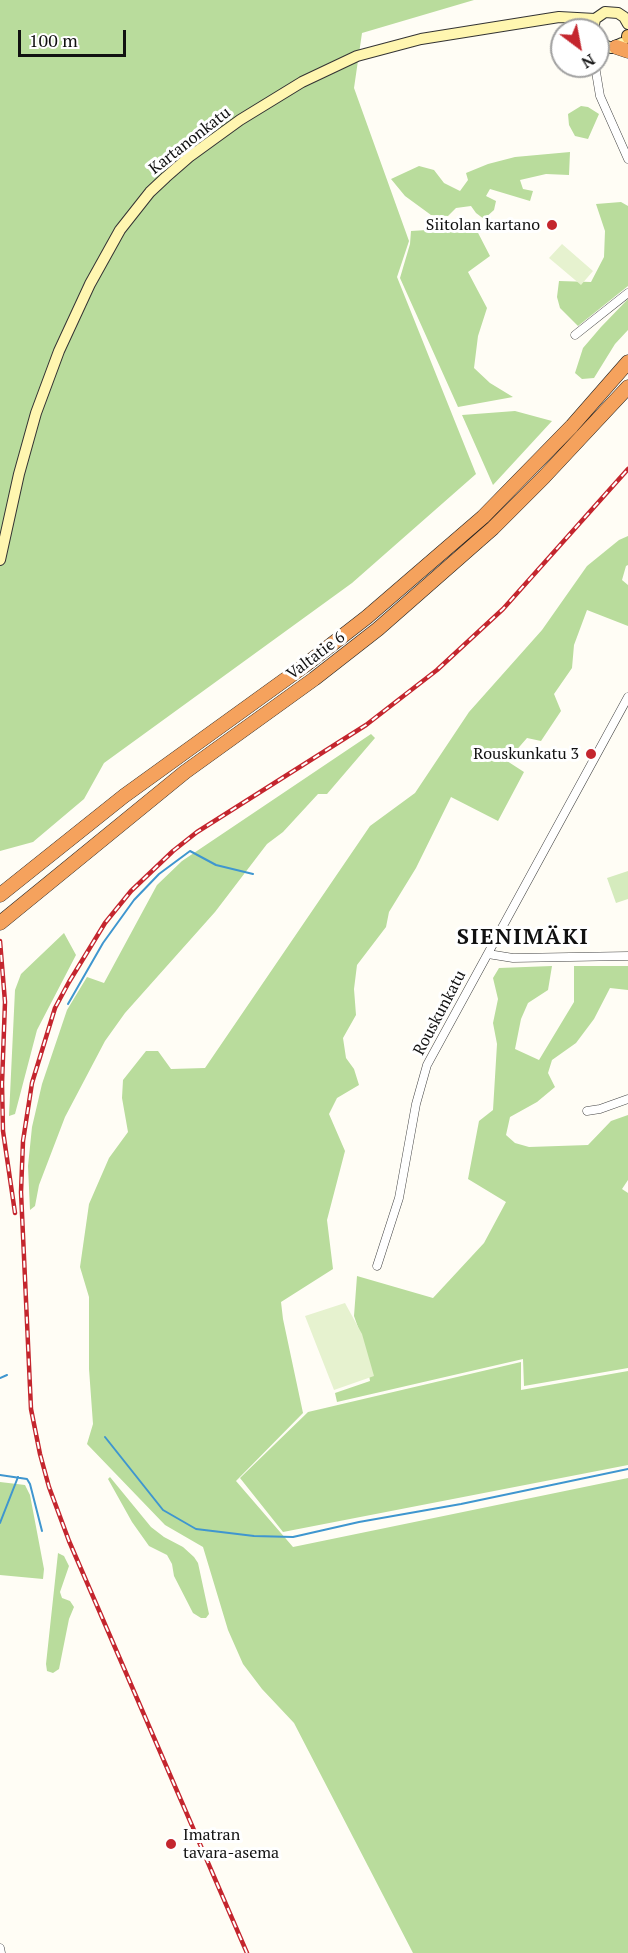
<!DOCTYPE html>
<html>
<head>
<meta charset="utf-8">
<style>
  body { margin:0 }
  #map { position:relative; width:628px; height:1953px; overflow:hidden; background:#fffdf5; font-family:"PT Serif",serif }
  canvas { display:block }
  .north { position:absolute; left:550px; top:18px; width:60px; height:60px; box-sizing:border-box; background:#fff; border:2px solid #a0a0a0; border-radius:50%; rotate:148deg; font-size:16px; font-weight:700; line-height:24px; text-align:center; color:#111 }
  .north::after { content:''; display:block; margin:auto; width:21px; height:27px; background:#c4262e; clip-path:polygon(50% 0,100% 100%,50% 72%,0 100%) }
  .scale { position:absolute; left:18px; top:30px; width:108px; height:27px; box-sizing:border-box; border:3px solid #111; border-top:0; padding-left:8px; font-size:18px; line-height:21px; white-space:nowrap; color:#111; -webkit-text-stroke:4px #fff; paint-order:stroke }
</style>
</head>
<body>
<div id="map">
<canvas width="628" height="1953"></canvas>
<div class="north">N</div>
<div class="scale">100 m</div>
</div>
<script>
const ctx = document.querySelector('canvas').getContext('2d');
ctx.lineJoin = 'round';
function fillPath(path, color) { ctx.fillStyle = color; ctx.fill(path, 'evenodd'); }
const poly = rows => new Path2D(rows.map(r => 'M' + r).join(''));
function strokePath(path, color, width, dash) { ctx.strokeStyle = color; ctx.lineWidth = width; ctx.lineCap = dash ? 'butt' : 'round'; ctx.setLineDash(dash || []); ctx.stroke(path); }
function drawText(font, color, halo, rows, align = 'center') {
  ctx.font = font + ' "PT Serif",serif'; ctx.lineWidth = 6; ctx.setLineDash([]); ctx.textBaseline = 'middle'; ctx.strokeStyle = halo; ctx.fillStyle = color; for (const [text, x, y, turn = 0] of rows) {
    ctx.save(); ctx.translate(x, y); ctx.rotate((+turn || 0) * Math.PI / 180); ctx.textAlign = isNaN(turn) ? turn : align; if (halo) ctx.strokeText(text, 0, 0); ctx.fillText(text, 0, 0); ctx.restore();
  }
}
const green = poly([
  [628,871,628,899,616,903,607,878]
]);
const forest = poly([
  [0,0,474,0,362,33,354,88,409,241,397,277,476,474,352,583,104,763,84,799,33,842,0,851],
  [581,106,588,107,599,114,588,139,575,136,569,125,568,114],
  [570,152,569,175,546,174,520,180,523,189,533,191,530,201,490,189,486,196,496,201,494,210,484,219,476,213,471,206,456,208,448,216,431,215,405,196,391,179,419,166,434,170,444,183,460,191,468,180,466,173,488,164,515,157],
  [621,202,628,206,628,286,578,326,560,308,557,297,559,281,591,282,604,257,605,231,596,204],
  [475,227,490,256,468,272,487,308,478,336,474,368,490,383,513,397,458,407,400,278,410,244,411,231],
  [628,299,628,330,615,344,594,378,582,379,575,373,583,348,601,327],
  [515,411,552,421,493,485,462,415],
  [628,536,628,565,626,566,622,580,628,585,628,626,587,610,574,645,572,668,554,694,561,711,541,741,527,738,507,761,524,772,498,821,451,797,416,868,389,912,386,927,357,965,354,989,356,1015,343,1038,346,1058,354,1069,359,1085,337,1098,329,1114,345,1151,327,1220,333,1269,281,1302,283,1319,303,1413,236,1481,293,1547,628,1478,628,1953,413,1953,294,1723,262,1689,243,1664,228,1630,203,1547,165,1525,87,1444,93,1424,89,1369,89,1297,80,1267,89,1204,109,1158,128,1132,122,1098,123,1080,146,1051,158,1051,171,1069,205,1068,370,826,415,793,469,712,542,630,587,566,619,540],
  [371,734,375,738,327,794,318,794,283,832,267,844,215,912,125,1013,105,1041,65,1117,39,1185,35,1206,30,1210,28,1166,32,1127,42,1084,67,1010,87,977,104,983,157,885,182,861],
  [64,933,76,955,37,1030,15,1114,9,1116,15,990,21,974],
  [552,966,548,990,528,1003,521,1019,515,1049,539,1060,574,1002,574,966,628,966,628,990,610,988,594,1019,576,1043,552,1060,548,1073,555,1087,537,1102,510,1117,506,1135,515,1143,529,1147,588,1145,611,1121,628,1115,628,1180,622,1189,628,1193,628,1368,524,1386,523,1359,337,1402,335,1393,370,1381,364,1344,354,1316,357,1276,433,1298,484,1243,506,1202,468,1179,479,1121,493,1110,497,1044,493,1023,498,999,493,978,499,968],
  [521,1362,521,1390,628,1371,628,1465,283,1532,240,1478,308,1412],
  [110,1477,151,1527,164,1537,183,1547,194,1557,198,1563,209,1614,206,1618,201,1618,193,1613,174,1576,172,1564,167,1555,149,1546,132,1522,108,1479],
  [0,1482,25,1485,30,1495,44,1569,43,1579,0,1575],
  [58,1553,64,1556,69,1566,60,1592,62,1598,70,1601,74,1607,69,1619,59,1669,53,1673,47,1671,46,1664]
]);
const pitch = poly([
  [562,244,593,271,581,285,549,258],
  [345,1303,362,1334,374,1376,334,1390,305,1316]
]);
const stream = poly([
  [68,1004,103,943,134,900,159,874,190,851,216,865,253,874],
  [0,1378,7,1375],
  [105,1437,163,1510,196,1529,254,1536,293,1537,359,1522,461,1504,628,1469],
  [0,1475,27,1479,30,1484,42,1531],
  [0,1523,18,1477]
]);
const minor = poly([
  [595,66,600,96,628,159],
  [575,335,628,293],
  [488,954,513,958,628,956],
  [587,1111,600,1109,628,1099],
  [377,1266,399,1198,416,1104,427,1065,628,697],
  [0,1948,1,1953]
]);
const secondary = poly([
  [593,30,595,19,605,12,618,13,624,17,628,24],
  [598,42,611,48,622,43],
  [0,560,19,474,36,413,59,351,90,284,120,230,150,192,166,177,189,157,240,120,302,82,357,56,421,39,559,17,595,19]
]);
const trunk = poly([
  [628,36,628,37]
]);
const motorway = poly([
  [616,47,628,51],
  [0,895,124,796,304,666,367,617,483,517,572,426,628,362],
  [0,923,185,772,314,679,378,629,493,528,544,477,628,387]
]);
const rail = poly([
  [0,941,5,1002,2,1084,3,1131,15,1213],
  [247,1953,69,1541,49,1487,40,1454,31,1409,21,1192,23,1141,32,1083,55,1008,69,982,105,923,131,891,173,851,197,832,366,725,437,670,503,609,628,469]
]);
const markers = [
  [552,225,6,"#c4262e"],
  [591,754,6,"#c4262e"],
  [171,1844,6,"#c4262e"]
];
const streetNames = [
  ["Kartanonkatu",190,141,-38],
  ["Valtatie 6",316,656,-37],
  ["Rouskunkatu",440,1013,-62]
];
const poiNames = [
  ["Siitolan kartano",540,225],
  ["Rouskunkatu 3",579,754],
  ["Imatran",183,1835,"left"],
  ["tavara-asema",183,1853,"left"]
];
const districtNames = [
  ["SIENIMÄKI",523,938]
];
fillPath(green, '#d5ebbd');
fillPath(forest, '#b9dc9c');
fillPath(pitch, '#e6f2cf');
strokePath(stream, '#3f96cf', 2);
strokePath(minor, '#444', 9);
strokePath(secondary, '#333', 12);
strokePath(trunk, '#222', 14);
strokePath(motorway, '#222', 15);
strokePath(minor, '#fff', 8);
strokePath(secondary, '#fff6b0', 10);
strokePath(trunk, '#f7bc64', 12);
strokePath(motorway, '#f5a25d', 14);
strokePath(rail, '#c4262e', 4.5);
strokePath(rail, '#fff', 2, [7]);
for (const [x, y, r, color] of markers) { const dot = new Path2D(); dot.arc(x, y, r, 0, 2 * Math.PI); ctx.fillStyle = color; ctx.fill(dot); strokePath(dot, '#fff', 2); }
drawText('16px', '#111', '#fff', streetNames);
drawText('16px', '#111', '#fff', poiNames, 'right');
ctx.letterSpacing = '1.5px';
drawText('bold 22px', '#111', '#fff', districtNames);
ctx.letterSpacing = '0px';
</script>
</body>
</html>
